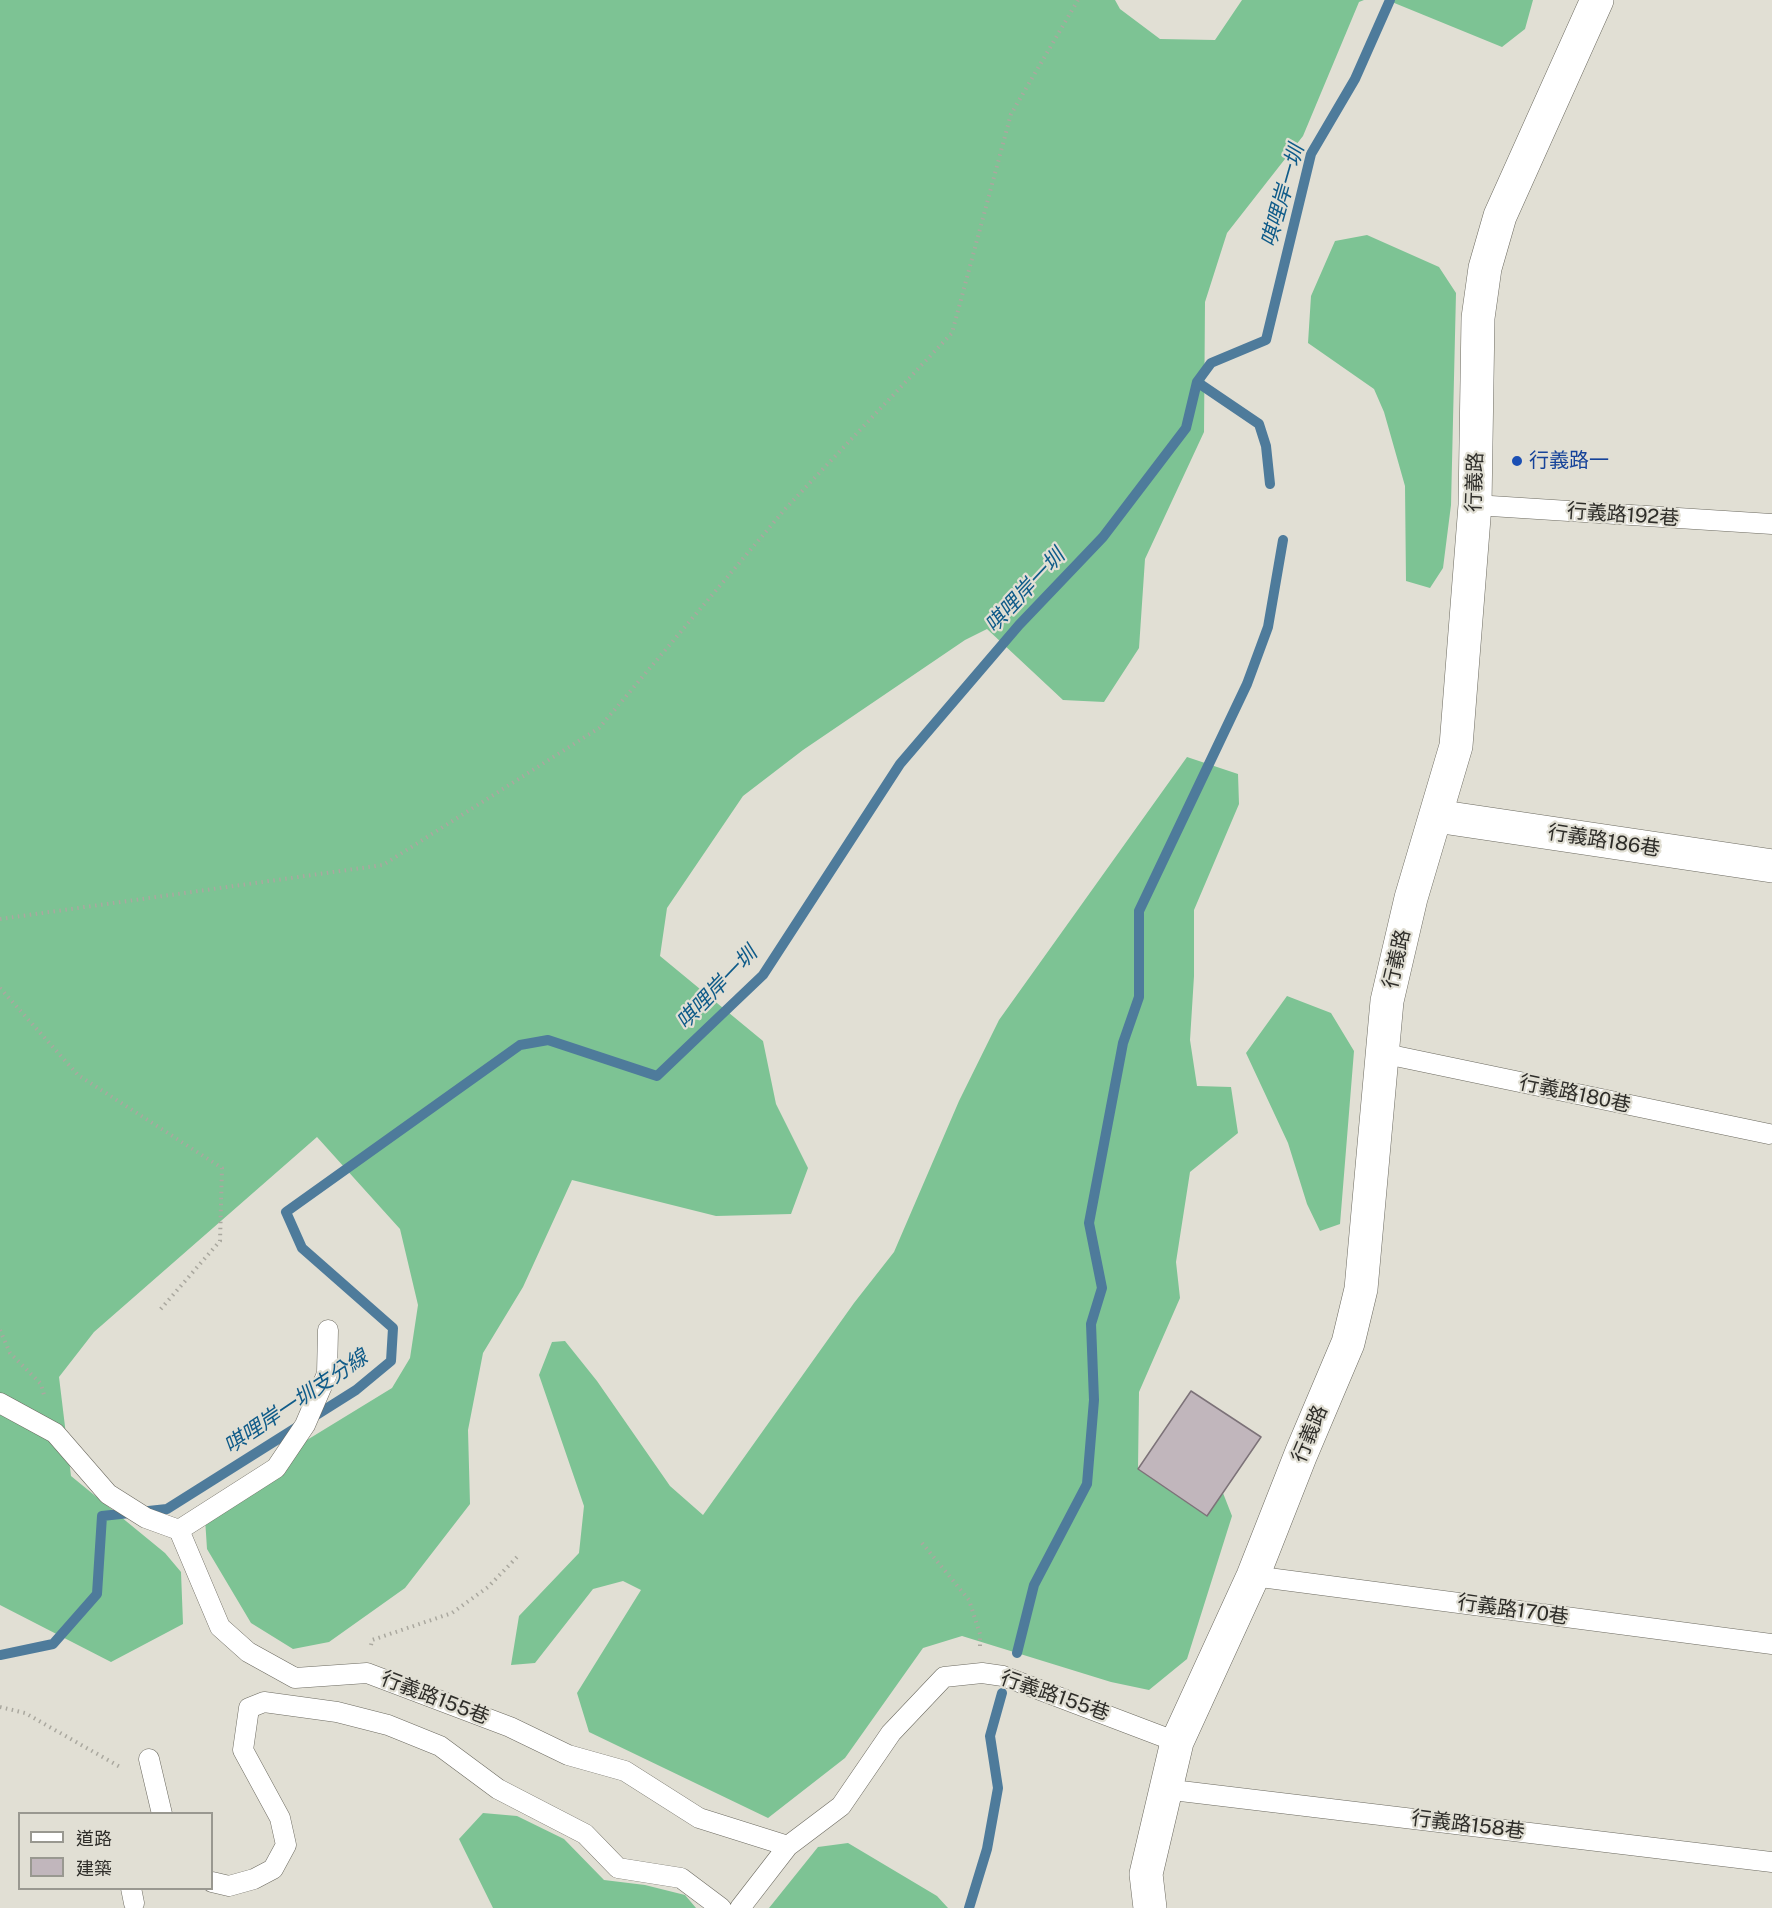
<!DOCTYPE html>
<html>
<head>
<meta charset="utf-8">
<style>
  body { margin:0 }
  #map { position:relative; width:1772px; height:1908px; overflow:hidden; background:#e1dfd4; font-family:"Public Sans","Noto Sans TC",sans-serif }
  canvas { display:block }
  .legend { position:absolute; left:18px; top:1812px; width:195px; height:78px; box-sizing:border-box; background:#e1dfd4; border:2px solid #999890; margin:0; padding:8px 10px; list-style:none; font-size:18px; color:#2e2d29 }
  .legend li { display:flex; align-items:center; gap:12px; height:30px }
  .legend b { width:30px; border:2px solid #999890 }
</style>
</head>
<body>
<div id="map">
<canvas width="1772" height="1908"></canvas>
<ul class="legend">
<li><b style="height:8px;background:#fff"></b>道路</li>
<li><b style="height:16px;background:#c1b6bc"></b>建築</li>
</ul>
</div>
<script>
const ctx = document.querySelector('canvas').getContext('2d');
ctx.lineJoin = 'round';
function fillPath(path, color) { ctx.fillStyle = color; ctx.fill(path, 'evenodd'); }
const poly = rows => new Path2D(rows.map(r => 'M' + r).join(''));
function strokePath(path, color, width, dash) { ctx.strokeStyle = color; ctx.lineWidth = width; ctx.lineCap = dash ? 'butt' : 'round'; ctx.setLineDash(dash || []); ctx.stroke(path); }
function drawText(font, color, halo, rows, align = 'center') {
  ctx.font = font + ' "Public Sans","Noto Sans TC",sans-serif'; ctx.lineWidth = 4.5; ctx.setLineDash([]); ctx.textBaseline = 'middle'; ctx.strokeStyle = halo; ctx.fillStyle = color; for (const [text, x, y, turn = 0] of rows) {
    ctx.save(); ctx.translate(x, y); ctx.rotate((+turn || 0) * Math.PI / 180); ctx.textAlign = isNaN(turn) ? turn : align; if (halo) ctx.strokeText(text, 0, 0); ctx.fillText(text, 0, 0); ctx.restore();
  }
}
const forest = poly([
  [0,0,1115,0,1120,9,1160,39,1215,40,1242,0,1364,0,1359,2,1303,136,1227,233,1205,302,1204,432,1145,559,1139,648,1104,702,1063,700,987,629,965,640,803,750,743,796,667,908,660,956,763,1041,776,1104,808,1168,791,1214,716,1216,572,1180,523,1287,483,1353,468,1430,470,1504,405,1588,329,1642,293,1649,251,1623,207,1549,204,1503,392,1388,410,1358,418,1305,400,1229,317,1137,94,1332,59,1377,71,1476,165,1553,181,1572,183,1624,111,1662,0,1605],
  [1387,0,1533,0,1525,29,1502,47],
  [1367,235,1439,267,1456,293,1451,505,1443,568,1430,588,1406,581,1405,486,1384,412,1374,389,1308,343,1311,296,1335,241],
  [1187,757,1238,774,1239,804,1194,910,1194,976,1190,1040,1197,1086,1231,1087,1238,1133,1190,1172,1176,1262,1180,1298,1139,1392,1138,1469,1207,1516,1223,1493,1232,1516,1187,1659,1149,1690,1111,1682,962,1636,923,1648,845,1758,768,1818,589,1732,577,1693,641,1590,623,1581,593,1589,535,1663,511,1665,519,1616,579,1553,584,1506,539,1375,552,1342,565,1341,597,1381,670,1486,703,1515,854,1303,894,1252,959,1101,999,1020],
  [1287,996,1331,1013,1354,1051,1340,1224,1320,1231,1307,1204,1288,1143,1246,1053],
  [483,1813,517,1816,564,1839,604,1880,645,1885,685,1895,696,1908,493,1908,459,1839],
  [848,1843,937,1896,948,1908,769,1908,818,1847]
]);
const stream = poly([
  [1197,382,1259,424,1266,446,1270,484],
  [1017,1653,1034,1585,1087,1484,1094,1400,1091,1324,1102,1288,1089,1223,1123,1043,1139,997,1139,911,1247,684,1268,627,1283,540],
  [0,1655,53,1644,97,1594,102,1516,167,1509,356,1390,391,1361,393,1328,302,1248,286,1212,520,1045,548,1040,657,1076,763,975,900,764,1019,625,1103,537,1186,428,1197,382,1211,363,1266,340,1311,154,1355,79,1390,0],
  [969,1908,987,1849,998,1788,990,1736,1002,1693]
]);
const building = poly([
  [1191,1391,1261,1437,1207,1516,1138,1469,1191,1391]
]);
const path = poly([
  [0,919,383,865,599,728,786,508,952,333,1011,114,1078,0],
  [0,988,78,1075,222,1168,220,1241,159,1311],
  [0,1330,10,1353,41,1384,44,1395],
  [922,1543,969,1600,980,1634,980,1646],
  [371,1645,372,1640,452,1613,488,1587,519,1555],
  [0,1707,25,1713,122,1768]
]);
const service = poly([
  [1475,505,1772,524],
  [1381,1053,1769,1134],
  [0,1403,55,1433,108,1494,146,1518,179,1530,220,1627,248,1652,295,1678,367,1673,510,1727,568,1755,625,1771,699,1818,788,1846],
  [179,1530,276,1468,305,1425,327,1374,328,1330],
  [1253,1576,1772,1644],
  [149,1759,162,1814],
  [1164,1789,1772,1862],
  [212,1882,229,1886,254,1879,273,1869,286,1845,280,1818,243,1750,249,1708,264,1702,337,1712,388,1725,440,1746,498,1789,585,1834,618,1868,681,1878,721,1908],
  [131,1888,134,1903],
  [740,1908,788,1846,841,1806,891,1733,944,1677,982,1673,1003,1676,1177,1742]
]);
const minor = poly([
  [1436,816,1772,866]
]);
const tertiary = poly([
  [1150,1908,1146,1874,1177,1742,1253,1576,1301,1454,1348,1343,1361,1289,1387,1001,1411,898,1456,746,1475,505,1478,318,1485,268,1500,216,1597,0]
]);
const markers = [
  [1517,461,6,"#1a4fb4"]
];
const transitNames = [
  ["行義路一",1529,461]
];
const streetNames = [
  ["行義路",1475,482,-88],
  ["行義路192巷",1623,515,4],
  ["行義路186巷",1604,841,9],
  ["行義路",1397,959,-77],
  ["行義路180巷",1575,1094,12],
  ["行義路",1310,1434,-67],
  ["行義路170巷",1513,1610,8],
  ["行義路155巷",1055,1696,19],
  ["行義路155巷",435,1698,21],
  ["行義路158巷",1468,1825,7]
];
const waterNames = [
  ["唭哩岸一圳",1283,196,-74],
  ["唭哩岸一圳",1025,591,-47],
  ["唭哩岸一圳",717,988,-46],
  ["唭哩岸一圳支分線",296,1402,-34]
];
fillPath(forest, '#7dc394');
strokePath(stream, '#4e7b9b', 10);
fillPath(building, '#c1b6bc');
strokePath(building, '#7c7278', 1.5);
strokePath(service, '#6c6a60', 21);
strokePath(minor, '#6c6a60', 34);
strokePath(tertiary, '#6c6a60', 34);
strokePath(path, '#aaa89f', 4, [1.5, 4.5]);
strokePath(service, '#fff', 20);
strokePath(minor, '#fff', 33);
strokePath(tertiary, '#fff', 33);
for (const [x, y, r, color] of markers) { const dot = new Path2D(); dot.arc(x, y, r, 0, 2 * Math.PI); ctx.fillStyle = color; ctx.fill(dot); strokePath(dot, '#e1dfd4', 2); }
drawText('20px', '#164399', '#e1dfd4', transitNames, 'left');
drawText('20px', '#2e2d29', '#e1dfd4', streetNames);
drawText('italic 21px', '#0f5b89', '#e1dfd4', waterNames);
</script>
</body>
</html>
